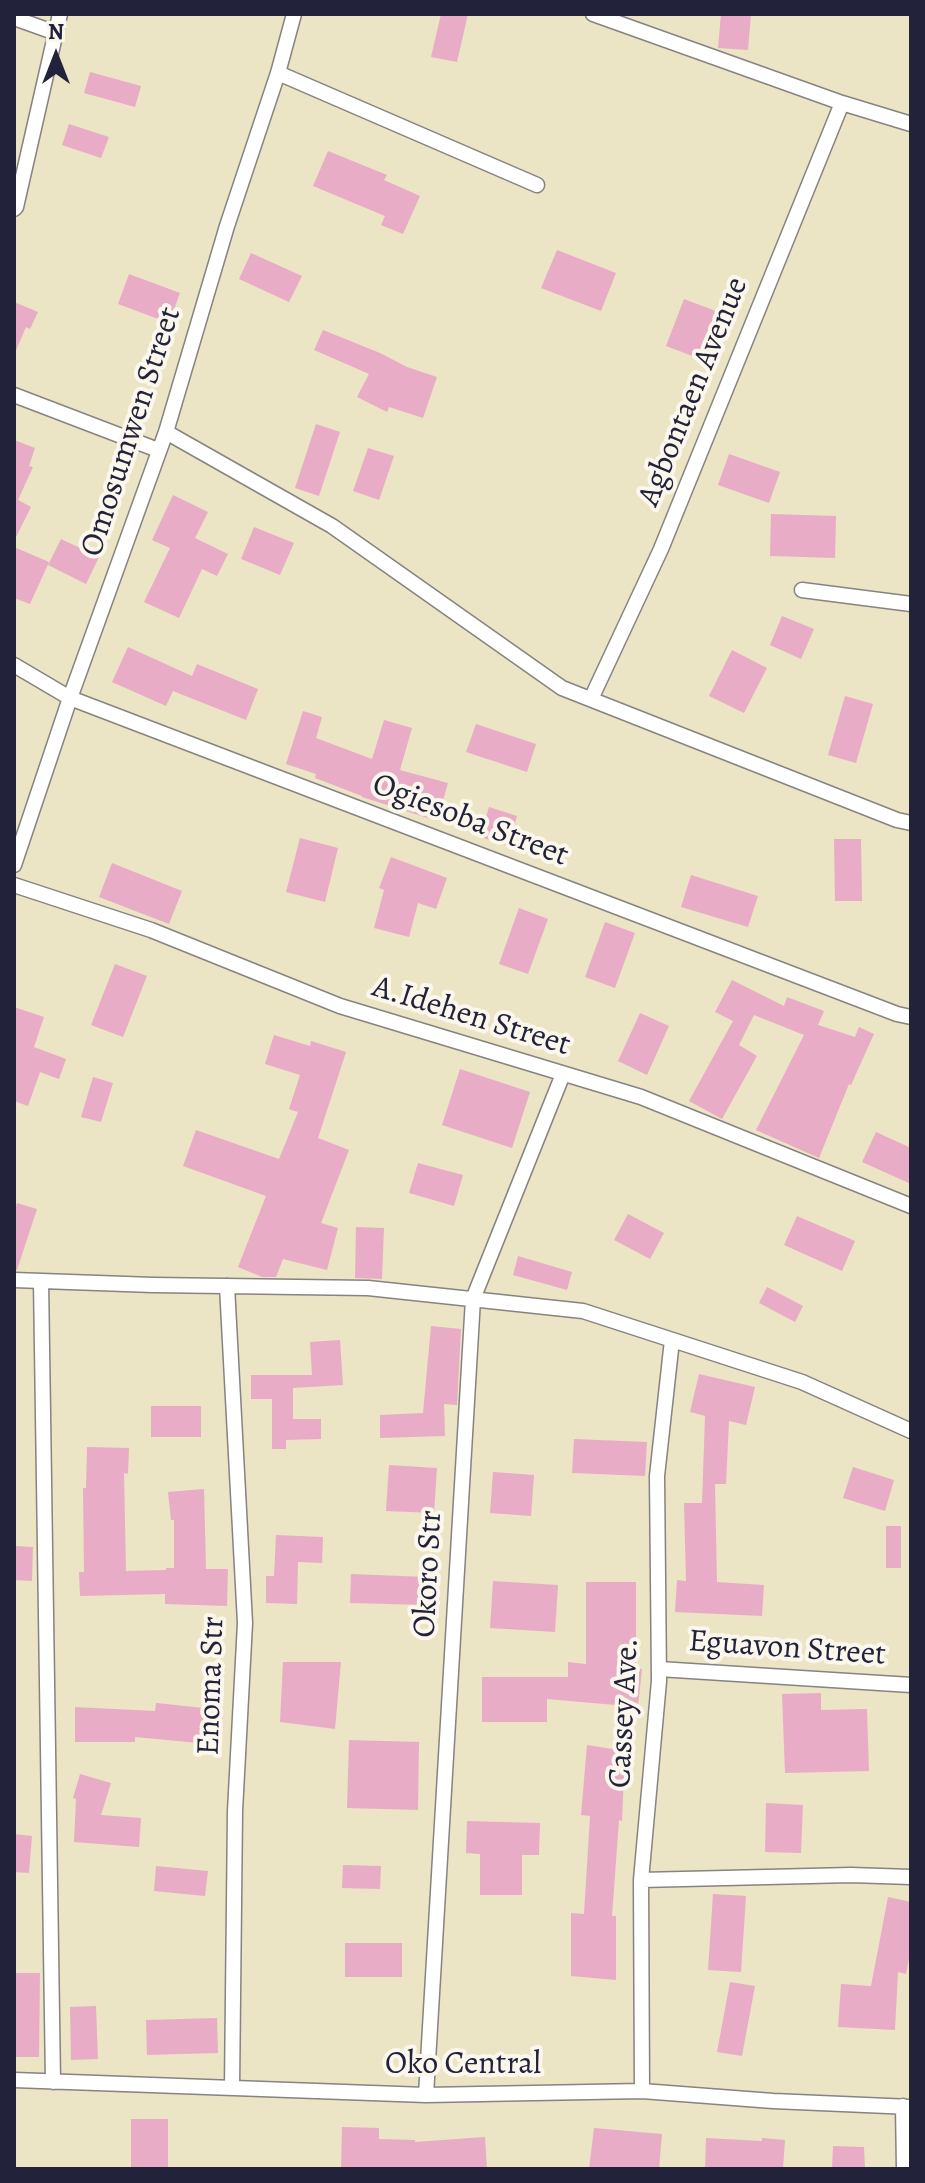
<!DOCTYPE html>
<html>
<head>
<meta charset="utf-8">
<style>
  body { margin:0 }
  #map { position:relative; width:925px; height:2183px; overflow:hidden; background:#ebe4c5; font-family:Alegreya,serif }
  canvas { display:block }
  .frame { position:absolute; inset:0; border:16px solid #22223b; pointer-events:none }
  .north { position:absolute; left:16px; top:16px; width:80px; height:80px; -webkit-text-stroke:6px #fbf7ec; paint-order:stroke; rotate:0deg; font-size:22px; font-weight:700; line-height:32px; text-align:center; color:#22223b }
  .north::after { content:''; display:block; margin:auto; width:28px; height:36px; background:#22223b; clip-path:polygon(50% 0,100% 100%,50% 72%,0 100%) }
</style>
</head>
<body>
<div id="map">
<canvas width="925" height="2183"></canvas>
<div class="frame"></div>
<div class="north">N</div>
</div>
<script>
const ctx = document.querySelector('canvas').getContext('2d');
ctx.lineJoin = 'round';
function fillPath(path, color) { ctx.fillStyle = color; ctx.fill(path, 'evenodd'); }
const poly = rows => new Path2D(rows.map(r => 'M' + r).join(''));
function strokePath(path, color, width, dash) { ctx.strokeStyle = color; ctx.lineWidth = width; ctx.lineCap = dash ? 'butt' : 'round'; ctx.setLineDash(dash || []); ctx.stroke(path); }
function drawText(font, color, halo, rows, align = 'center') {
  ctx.font = font + ' Alegreya,serif'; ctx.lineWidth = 8; ctx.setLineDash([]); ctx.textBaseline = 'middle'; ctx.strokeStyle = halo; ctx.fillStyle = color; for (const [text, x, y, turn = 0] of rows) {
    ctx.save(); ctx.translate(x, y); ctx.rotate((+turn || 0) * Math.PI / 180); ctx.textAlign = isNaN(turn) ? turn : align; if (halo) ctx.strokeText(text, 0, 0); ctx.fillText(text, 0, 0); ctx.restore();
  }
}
const building = poly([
  [441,14,468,14,457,62,431,57],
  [721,14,751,14,748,50,718,48],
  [90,72,141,86,135,107,84,93],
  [69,124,109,137,101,158,62,145],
  [328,151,387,175,384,180,420,196,403,234,381,225,385,216,313,186],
  [557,250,616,273,601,311,541,288],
  [251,253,302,276,289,302,239,279],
  [129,274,180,293,169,323,118,304],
  [684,299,721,313,703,360,666,346],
  [14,302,38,312,30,329,26,327,14,355],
  [323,330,380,353,407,367,437,377,423,418,389,407,387,412,357,397,369,374,314,350],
  [316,424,340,432,319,496,295,488],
  [14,440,35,448,29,466,33,467,18,500,31,507,14,541],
  [368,448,394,456,379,500,353,491],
  [729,454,780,472,769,503,718,485],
  [173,495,208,512,195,538,228,554,217,576,202,569,179,618,144,602,170,548,152,540],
  [771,514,836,516,835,558,770,556],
  [254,527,294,543,280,575,241,559],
  [61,539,99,557,86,584,48,565],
  [14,547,49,562,30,604,14,598],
  [782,616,814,629,801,659,770,645],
  [128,647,192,676,197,664,258,689,246,720,173,691,166,706,112,682],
  [732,650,767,668,744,713,709,696],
  [845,696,873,704,856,763,828,755],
  [303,711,322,717,316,738,372,759,384,720,412,728,400,770,448,783,437,821,362,797,362,796,315,778,316,774,286,764],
  [476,724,536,744,527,772,466,752],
  [489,807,517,816,508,846,480,837],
  [300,838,338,848,325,902,286,892],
  [834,839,861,839,862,901,835,901],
  [391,857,447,878,436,909,418,903,409,937,374,928,384,890,379,888],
  [112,863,182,891,169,924,99,897],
  [691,875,758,896,748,927,681,907],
  [519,908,548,919,528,974,499,964],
  [605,922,635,933,615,988,585,977],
  [115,964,147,976,123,1037,91,1025],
  [732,980,784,1006,787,997,824,1011,818,1025,855,1037,859,1027,874,1034,851,1085,849,1084,819,1158,756,1130,804,1035,754,1015,739,1045,757,1056,722,1119,689,1101,733,1021,715,1012],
  [14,1007,44,1017,34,1047,66,1059,59,1079,40,1072,28,1106,14,1101],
  [640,1013,669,1026,647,1075,618,1061],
  [274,1035,310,1046,311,1041,346,1052,318,1138,349,1150,321,1223,338,1228,327,1270,283,1259,276,1277,262,1277,238,1267,266,1196,183,1166,196,1130,279,1159,298,1112,289,1109,300,1075,265,1064],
  [460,1069,530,1092,512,1148,442,1125],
  [93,1077,113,1083,101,1122,81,1117],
  [876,1132,911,1148,911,1184,862,1162],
  [418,1163,463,1175,454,1206,409,1193],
  [17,1203,37,1209,17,1270,14,1270,14,1213],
  [628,1214,664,1233,650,1259,614,1240],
  [797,1216,855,1241,842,1271,784,1245],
  [356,1227,384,1228,382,1279,355,1278],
  [518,1256,572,1272,567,1290,513,1275],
  [767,1287,803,1306,795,1322,759,1303],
  [431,1326,461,1329,457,1405,444,1404,445,1436,380,1438,380,1415,423,1413],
  [340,1340,343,1385,293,1388,293,1419,321,1419,321,1439,286,1440,286,1449,272,1449,272,1399,251,1399,251,1375,312,1375,310,1342],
  [699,1374,755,1387,746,1425,729,1421,726,1484,715,1484,717,1582,764,1585,762,1616,675,1612,677,1580,686,1581,684,1503,702,1503,705,1416,690,1412],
  [151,1406,201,1406,201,1437,151,1437],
  [574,1439,647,1442,645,1476,572,1473],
  [87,1447,129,1448,128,1474,124,1473,126,1571,166,1570,166,1568,174,1568,174,1520,171,1520,168,1492,204,1489,206,1569,228,1569,227,1606,165,1604,165,1594,80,1596,79,1572,84,1572,83,1488,86,1488],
  [389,1465,437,1468,434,1513,386,1511],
  [853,1467,894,1480,885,1511,843,1498],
  [493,1472,534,1475,531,1516,490,1513],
  [886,1526,901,1526,901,1568,886,1568],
  [276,1535,323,1537,322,1563,298,1562,297,1604,266,1603,266,1576,274,1576],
  [14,1546,33,1547,32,1581,14,1580],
  [351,1574,426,1577,426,1605,350,1603],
  [493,1581,558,1585,555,1632,490,1628],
  [586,1582,636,1582,636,1668,642,1669,638,1707,547,1699,547,1722,482,1722,482,1677,568,1677,568,1662,586,1664],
  [283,1662,341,1662,335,1729,280,1722],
  [821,1693,821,1710,867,1709,869,1771,785,1773,782,1694],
  [156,1703,223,1710,220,1745,135,1737,135,1742,75,1742,75,1707,155,1711],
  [349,1740,419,1742,418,1810,347,1808],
  [587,1745,625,1751,622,1821,619,1820,612,1916,616,1916,616,1980,571,1976,571,1913,584,1914,590,1816,581,1815],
  [80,1774,111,1783,101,1815,141,1818,139,1847,74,1842,76,1799,73,1798],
  [766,1803,803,1805,801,1853,765,1852],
  [467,1821,540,1823,539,1855,522,1855,522,1895,480,1895,480,1854,466,1853],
  [14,1834,32,1836,29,1873,14,1872],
  [343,1865,381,1866,380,1889,342,1888],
  [156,1866,208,1871,205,1896,154,1891],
  [713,1894,746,1896,741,1972,708,1970],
  [888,1897,911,1902,911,1948,906,1974,898,1972,895,2030,838,2027,841,1984,871,1986],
  [345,1943,402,1943,402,1977,345,1977],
  [14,1973,40,1973,39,2057,14,2057],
  [730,1982,755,1986,742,2056,717,2052],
  [96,2006,98,2059,71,2060,70,2007],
  [217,2018,218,2053,147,2055,146,2020],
  [131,2119,168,2119,168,2169,131,2169],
  [342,2127,379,2128,379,2139,415,2140,415,2142,485,2137,487,2169,341,2169],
  [594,2128,662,2134,659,2169,589,2169],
  [706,2138,762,2141,762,2138,785,2140,783,2169,705,2169],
  [833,2146,864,2147,865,2169,832,2169]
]);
const street = poly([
  [593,14,842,103,911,124],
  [14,18,56,33],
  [278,73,537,185],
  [14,209,16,207,60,14],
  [14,395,158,450],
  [166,432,332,526,562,688,897,820,911,823],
  [802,590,911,604],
  [14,665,70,698,897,1014,911,1017],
  [591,699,661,549,842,103],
  [14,865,70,698,166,432,227,226,278,73,294,14],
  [14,885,151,930,340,1006,641,1097,911,1206],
  [14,1280,153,1285,368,1288,583,1311,802,1382,911,1431],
  [41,1281,53,2082],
  [227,1286,245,1623,235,1811,232,2088],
  [659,1669,911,1685],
  [641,1880,851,1875,911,1877],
  [14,2080,426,2095,642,2091,773,2101,911,2107],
  [642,2091,641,1880,659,1681,657,1476,672,1340],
  [426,2095,473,1299,563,1074],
  [903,2106,904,2169]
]);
const streetNames = [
  ["Agbontaen Avenue",694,392,-68],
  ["Omosumwen Street",132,432,-72],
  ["Ogiesoba Street",470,821,21],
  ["A.Idehen Street",471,1017,17],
  ["Okoro Str",429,1574,-87],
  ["Eguavon Street",787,1649,4],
  ["Enoma Str",212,1686,-88],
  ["Cassey Ave.",625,1713,-87],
  ["Oko Central",463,2065]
];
fillPath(building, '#e9acc6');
strokePath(street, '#868380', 17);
strokePath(street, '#fff', 14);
drawText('32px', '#22223b', '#fbf7ec', streetNames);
</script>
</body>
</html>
